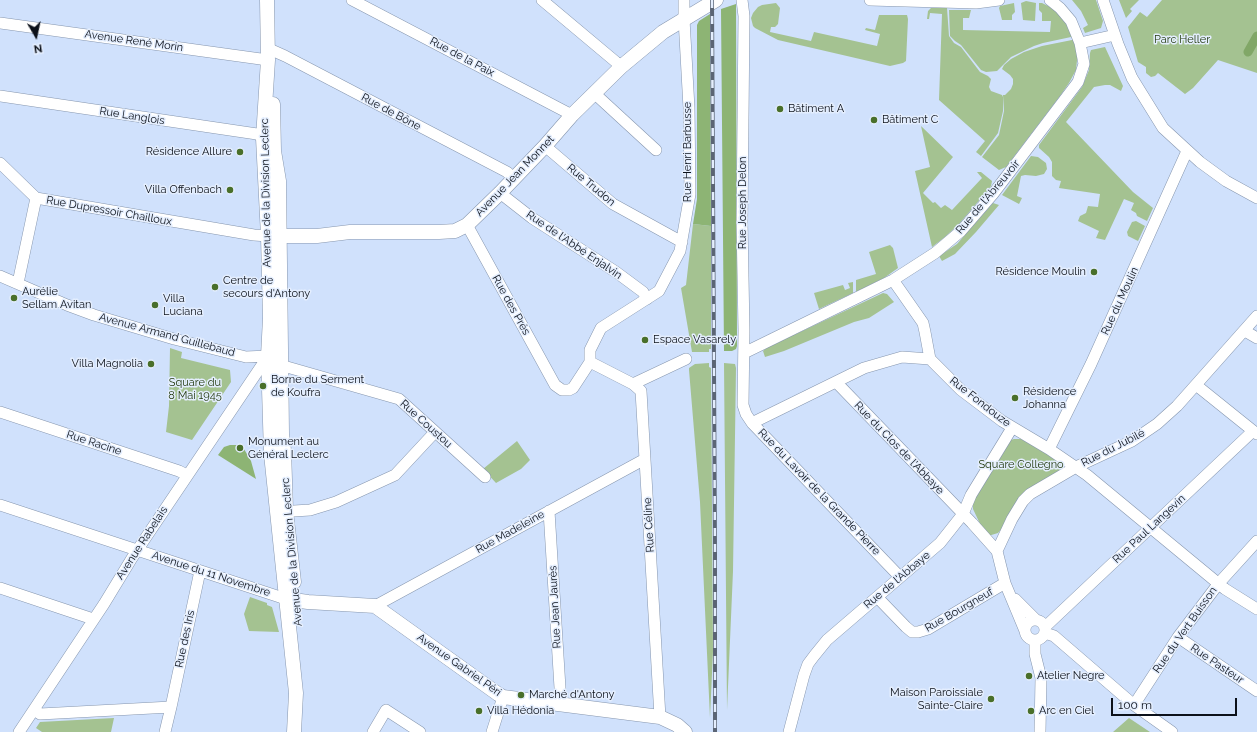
<!DOCTYPE html>
<html>
<head>
<meta charset="utf-8">
<style>
  body { margin:0 }
  #map { position:relative; width:1257px; height:732px; overflow:hidden; background:#d0e1fc; font-family:Raleway,sans-serif }
  canvas { display:block }
  .north { position:absolute; left:16px; top:16px; width:40px; height:40px; -webkit-text-stroke:3px #e4eefe; paint-order:stroke; rotate:171deg; font-size:11px; font-weight:700; line-height:16px; text-align:center; color:#0c111a }
  .north::after { content:''; display:block; margin:auto; width:14px; height:18px; background:#0c111a; clip-path:polygon(50% 0,100% 100%,50% 72%,0 100%) }
  .scale { position:absolute; left:1111px; top:698px; width:126px; height:18px; box-sizing:border-box; border:2px solid #0c111a; border-top:0; padding-left:5px; font-size:12px; line-height:14px; white-space:nowrap; color:#0c111a; -webkit-text-stroke:3px #e4eefe; paint-order:stroke }
</style>
</head>
<body>
<div id="map">
<canvas width="1257" height="732"></canvas>
<div class="north">N</div>
<div class="scale">100 m</div>
</div>
<script>
const ctx = document.querySelector('canvas').getContext('2d');
ctx.lineJoin = 'round';
function fillPath(path, color) { ctx.fillStyle = color; ctx.fill(path, 'evenodd'); }
const poly = rows => new Path2D(rows.map(r => 'M' + r).join(''));
function strokePath(path, color, width, dash) { ctx.strokeStyle = color; ctx.lineWidth = width; ctx.lineCap = dash ? 'butt' : 'round'; ctx.setLineDash(dash || []); ctx.stroke(path); }
function drawText(font, color, halo, rows, align = 'center') {
  ctx.font = font + ' Raleway,sans-serif'; ctx.lineWidth = 3; ctx.setLineDash([]); ctx.textBaseline = 'middle'; ctx.strokeStyle = halo; ctx.fillStyle = color; for (const [text, x, y, turn = 0] of rows) {
    ctx.save(); ctx.translate(x, y); ctx.rotate((+turn || 0) * Math.PI / 180); ctx.textAlign = isNaN(turn) ? turn : align; if (halo) ctx.strokeText(text, 0, 0); ctx.fillText(text, 0, 0); ctx.restore();
  }
}
const green = poly([
  [1072,0,1096,0,1103,21,1101,28,1085,33,1083,28,1088,25,1081,11],
  [1119,0,1139,0,1130,9,1132,11,1126,18],
  [1162,0,1257,0,1257,73,1218,60,1193,88,1185,94,1158,73,1155,76,1151,77,1146,73,1146,67,1138,62,1128,27,1140,12,1147,17],
  [1026,1,1036,3,1035,21,1023,20,1021,3],
  [776,3,780,8,778,24,775,27,771,27,770,32,811,41,814,32,877,46,880,34,865,30,866,28,875,30,879,15,907,15,908,19,906,61,903,63,890,66,778,40,755,28,753,26,751,18,753,13,758,7,762,5],
  [1014,3,1015,12,1012,15,1012,20,1002,20,999,8,1000,6],
  [1039,3,1042,3,1050,7,1057,12,1065,21,1070,31,1073,38,1078,51,1076,70,1069,83,1060,96,1006,167,999,170,982,157,999,135,1004,111,1003,95,1005,95,1011,89,1013,84,1013,79,1010,75,1002,69,1004,65,1011,59,1024,52,1042,46,1072,40,1073,38,1071,37,1043,43,1034,46,1011,57,997,71,986,72,981,70,961,45,955,41,950,36,949,10,971,10,969,18,963,18,963,30,1050,32,1051,21,1042,21,1042,13,1039,10],
  [931,8,947,8,949,36,954,43,961,47,980,72,988,76,991,79,989,87,991,91,1002,95,1003,97,1003,111,998,133,981,156,976,152,985,141,939,100,942,14,930,13,929,19,927,19,928,11],
  [1105,47,1123,86,1121,91,1110,85,1105,85,1094,87,1066,122,1133,192,1153,208,1147,221,1137,216,1136,213,1131,210,1134,203,1124,199,1105,240,1096,238,1099,231,1078,221,1080,216,1086,213,1088,206,1098,207,1100,194,1059,188,1061,181,1056,180,1052,176,1052,162,1049,157,1039,148,1039,145,1082,87,1089,70,1090,53,1091,50],
  [921,126,953,157,923,193,933,203,935,202,941,208,945,205,952,210,982,178,977,172,981,172,992,181,991,186,988,190,959,224,945,237,932,247,915,171,930,167],
  [1031,156,1038,157,1046,163,1047,169,1044,174,1036,176,1025,175,1021,176,1017,196,1022,198,1019,204,1002,195],
  [993,203,999,205,976,232,955,254,942,261,939,256,957,244],
  [1136,221,1145,226,1138,241,1128,236,1127,232,1132,222],
  [693,224,711,226,711,349,709,349,709,352,692,352,681,288,686,285],
  [890,245,893,248,898,268,884,278,856,292,856,280,876,274,869,252],
  [853,282,853,293,819,309,814,293,843,285,845,290,850,288,848,283],
  [883,293,887,294,894,302,869,318,854,322,784,351,765,357,763,351,766,348],
  [170,348,182,352,181,358,230,370,231,382,192,440,166,432,169,406],
  [709,363,709,367,711,368,713,651,710,718,700,502,689,370,689,368,695,364],
  [724,363,735,364,736,368,733,571,727,710],
  [1014,439,1021,439,1042,449,1057,461,1060,464,1061,468,1059,471,1030,488,1023,493,1019,498,1003,527,998,533,988,536,982,528,973,509,973,502,1011,440],
  [517,441,530,460,521,469,496,483,483,469],
  [250,597,267,603,267,605,272,607,279,632,249,631,244,614],
  [114,718,111,732,42,732,36,728,40,722],
  [1129,718,1150,732,1113,732]
]);
const forest = poly([
  [736,4,737,346,736,349,732,351,724,351,721,9],
  [710,14,711,225,711,226,693,224,697,199,697,25,699,21],
  [230,445,237,445,237,447,243,451,244,449,251,461,256,479,218,455,224,447]
]);
const canal = poly([
  [1248,52,1257,36]
]);
const minor = poly([
  [352,0,572,115],
  [542,0,616,62,622,66],
  [742,0,744,16,742,222,744,331,743,405,746,414,752,423,900,577],
  [870,0,976,3,999,0],
  [1050,0,1060,8,1071,21,1080,43],
  [1103,0,1118,44,1132,78,1163,128,1200,162,1226,181,1257,198],
  [0,23,268,60],
  [267,48,285,56,507,172,514,179],
  [594,93,656,150],
  [0,96,257,134,263,138],
  [545,146,613,204,682,242],
  [0,163,36,198],
  [500,193,532,218,616,272,643,292,647,299],
  [467,225,555,385,562,390,569,390,573,388,590,362,590,350,601,328,659,291,680,251,690,194,689,108,684,19,684,0],
  [0,276,67,305,94,315,174,339,246,357,268,356],
  [893,280,923,323,925,332,930,359,961,390,1002,421,1049,449,1087,475,1225,589,1257,609],
  [18,283,36,198,254,235,268,236],
  [1245,331,1257,338],
  [744,353,893,280,935,253,961,231,993,194,1078,82,1084,64,1080,43,1115,35],
  [276,362,280,365,399,399,485,477],
  [590,362,633,384,641,391,660,717],
  [836,382,972,523,997,551],
  [633,384,686,359],
  [1196,385,1257,434],
  [0,412,179,471,187,475],
  [752,423,864,368,902,357,930,359],
  [1049,449,1091,364,1187,151],
  [0,505,286,599],
  [549,511,561,704],
  [278,512,310,510,336,502,395,475,435,432],
  [0,588,93,619],
  [877,597,906,627,912,632,918,632,928,629,1005,583],
  [1015,599,1036,620],
  [375,606,645,459],
  '1025 630a10 10 0 1 1 20 0a10 10 0 1 1-20 0Z',
  [1045,627,1253,431],
  [1025,631,1005,583,997,551,1012,519,1023,501,1030,494,1076,467,1132,441,1157,424,1177,406,1257,316],
  [1045,633,1054,636,1134,705,1172,732],
  [1178,637,1257,691],
  [1035,641,1035,654,1041,678,1040,732],
  [1134,705,1178,637,1219,583,1257,541],
  [35,710,40,714,171,707],
  [19,732,104,604,132,558,268,356],
  [165,732,171,707,200,571],
  [373,732,386,710,420,732],
  [492,732,503,697],
  [789,732,804,675,808,664,814,656,827,640,940,543,963,514,971,495,1012,428]
]);
const major = poly([
  [267,0,268,60,263,138,268,236,270,318,268,356,271,454,296,693,294,732],
  [273,104,274,151,279,181,282,434,284,450,286,511,294,582],
  [271,236,317,236,350,232,439,232,455,231,467,225,500,193,545,146,572,115,622,66,663,32,716,0],
  [286,599,308,602,375,606,498,694,503,697,660,717,677,725,685,732]
]);
const rail = poly([
  [712,0,715,553,715,732]
]);
const markers = [
  [780,109,4,"#496f2a"],
  [874,120,4,"#496f2a"],
  [240,152,4,"#496f2a"],
  [230,190,4,"#496f2a"],
  [1094,272,4,"#496f2a"],
  [215,287,4,"#496f2a"],
  [14,298,4,"#496f2a"],
  [155,305,4,"#496f2a"],
  [645,340,4,"#496f2a"],
  [151,364,4,"#496f2a"],
  [263,386,4,"#496f2a"],
  [1015,398,4,"#496f2a"],
  [240,448,4,"#496f2a"],
  [1029,676,4,"#496f2a"],
  [521,695,4,"#496f2a"],
  [991,699,4,"#496f2a"],
  [479,711,4,"#496f2a"],
  [1031,711,4,"#496f2a"]
];
const parkNames = [
  ["Parc Heller",1182,40],
  ["Square du",195,383],
  ["8 Mai 1945",195,396],
  ["Square Collegno",1021,465]
];
const streetNames = [
  ["Avenue René Morin",134,41,8],
  ["Rue de la Paix",462,57,28],
  ["Rue de Bône",391,112,28],
  ["Rue Langlois",132,116,9],
  ["Rue Henri Barbusse",688,152,-90],
  ["Avenue Jean Monnet",515,176,-46],
  ["Rue Trudon",591,185,40],
  ["Avenue de la Division Leclerc",266,193,-91],
  ["Rue de l'Abreuvoir",988,197,-50],
  ["Rue Joseph Delon",743,203,-90],
  ["Rue Dupressoir Chailloux",109,211,10],
  ["Rue de l'Abbé Enjalvin",574,245,34],
  ["Rue du Moulin",1120,301,-65],
  ["Rue des Prés",511,305,61],
  ["Avenue Armand Guillebaud",167,335,15],
  ["Rue Fondouze",980,402,38],
  ["Rue Coustou",426,424,42],
  ["Rue Racine",94,443,18],
  ["Rue du Clos de l'Abbaye",899,448,46],
  ["Rue du Jubilé",1113,448,-27],
  ["Rue du Lavoir de la Grande Pierre",819,492,46],
  ["Rue Céline",649,525,-93],
  ["Rue Paul Langevin",1149,529,-43],
  ["Rue Madeleine",510,532,-29],
  ["Avenue Rabelais",142,543,-57],
  ["Avenue de la Division Leclerc",292,552,-95],
  ["Avenue du 11 Novembre",211,574,18],
  ["Rue de l'Abbaye",897,580,-40],
  ["Rue Jean Jaurès",555,607,-93],
  ["Rue Bourgneuf",959,610,-30],
  ["Rue du Vert Buisson",1185,630,-55],
  ["Rue des Iris",185,639,-78],
  ["Rue Pasteur",1217,664,34],
  ["Avenue Gabriel Péri",459,665,35]
];
const poiNames = [
  ["Bâtiment A",788,109],
  ["Bâtiment C",882,120],
  ["Résidence Allure",232,152,"right"],
  ["Villa Offenbach",222,190,"right"],
  ["Résidence Moulin",1086,272,"right"],
  ["Centre de",223,281],
  ["secours d'Antony",223,294],
  ["Aurélie",22,292],
  ["Sellam Avitan",22,305],
  ["Villa",163,299],
  ["Luciana",163,312],
  ["Espace Vasarely",653,340],
  ["Villa Magnolia",143,364,"right"],
  ["Borne du Serment",271,380],
  ["de Koufra",271,393],
  ["Résidence",1023,392],
  ["Johanna",1023,405],
  ["Monument au",248,442],
  ["Général Leclerc",248,455],
  ["Atelier Negre",1037,676],
  ["Maison Paroissiale",983,693,"right"],
  ["Sainte-Claire",983,706,"right"],
  ["Marché d'Antony",529,695],
  ["Villa Hédonia",487,711],
  ["Arc en Ciel",1039,711]
];
fillPath(green, '#a4c291');
fillPath(forest, '#8db474');
strokePath(canal, '#81a767', 9);
strokePath(minor, '#8696ae', 12);
strokePath(major, '#8696ae', 15);
strokePath(minor, '#fff', 11);
strokePath(major, '#fff', 14);
strokePath(rail, '#5b6575', 4);
strokePath(rail, '#e4eefe', 2.5, [8]);
for (const [x, y, r, color] of markers) { const dot = new Path2D(); dot.arc(x, y, r, 0, 2 * Math.PI); ctx.fillStyle = color; ctx.fill(dot); strokePath(dot, '#e4eefe', 1.5); }
drawText('11px', '#1d3507', '#e4eefe', parkNames);
drawText('11px', '#0c111a', '#e4eefe', streetNames);
drawText('11px', '#0c111a', '#e4eefe', poiNames, 'left');
</script>
</body>
</html>
